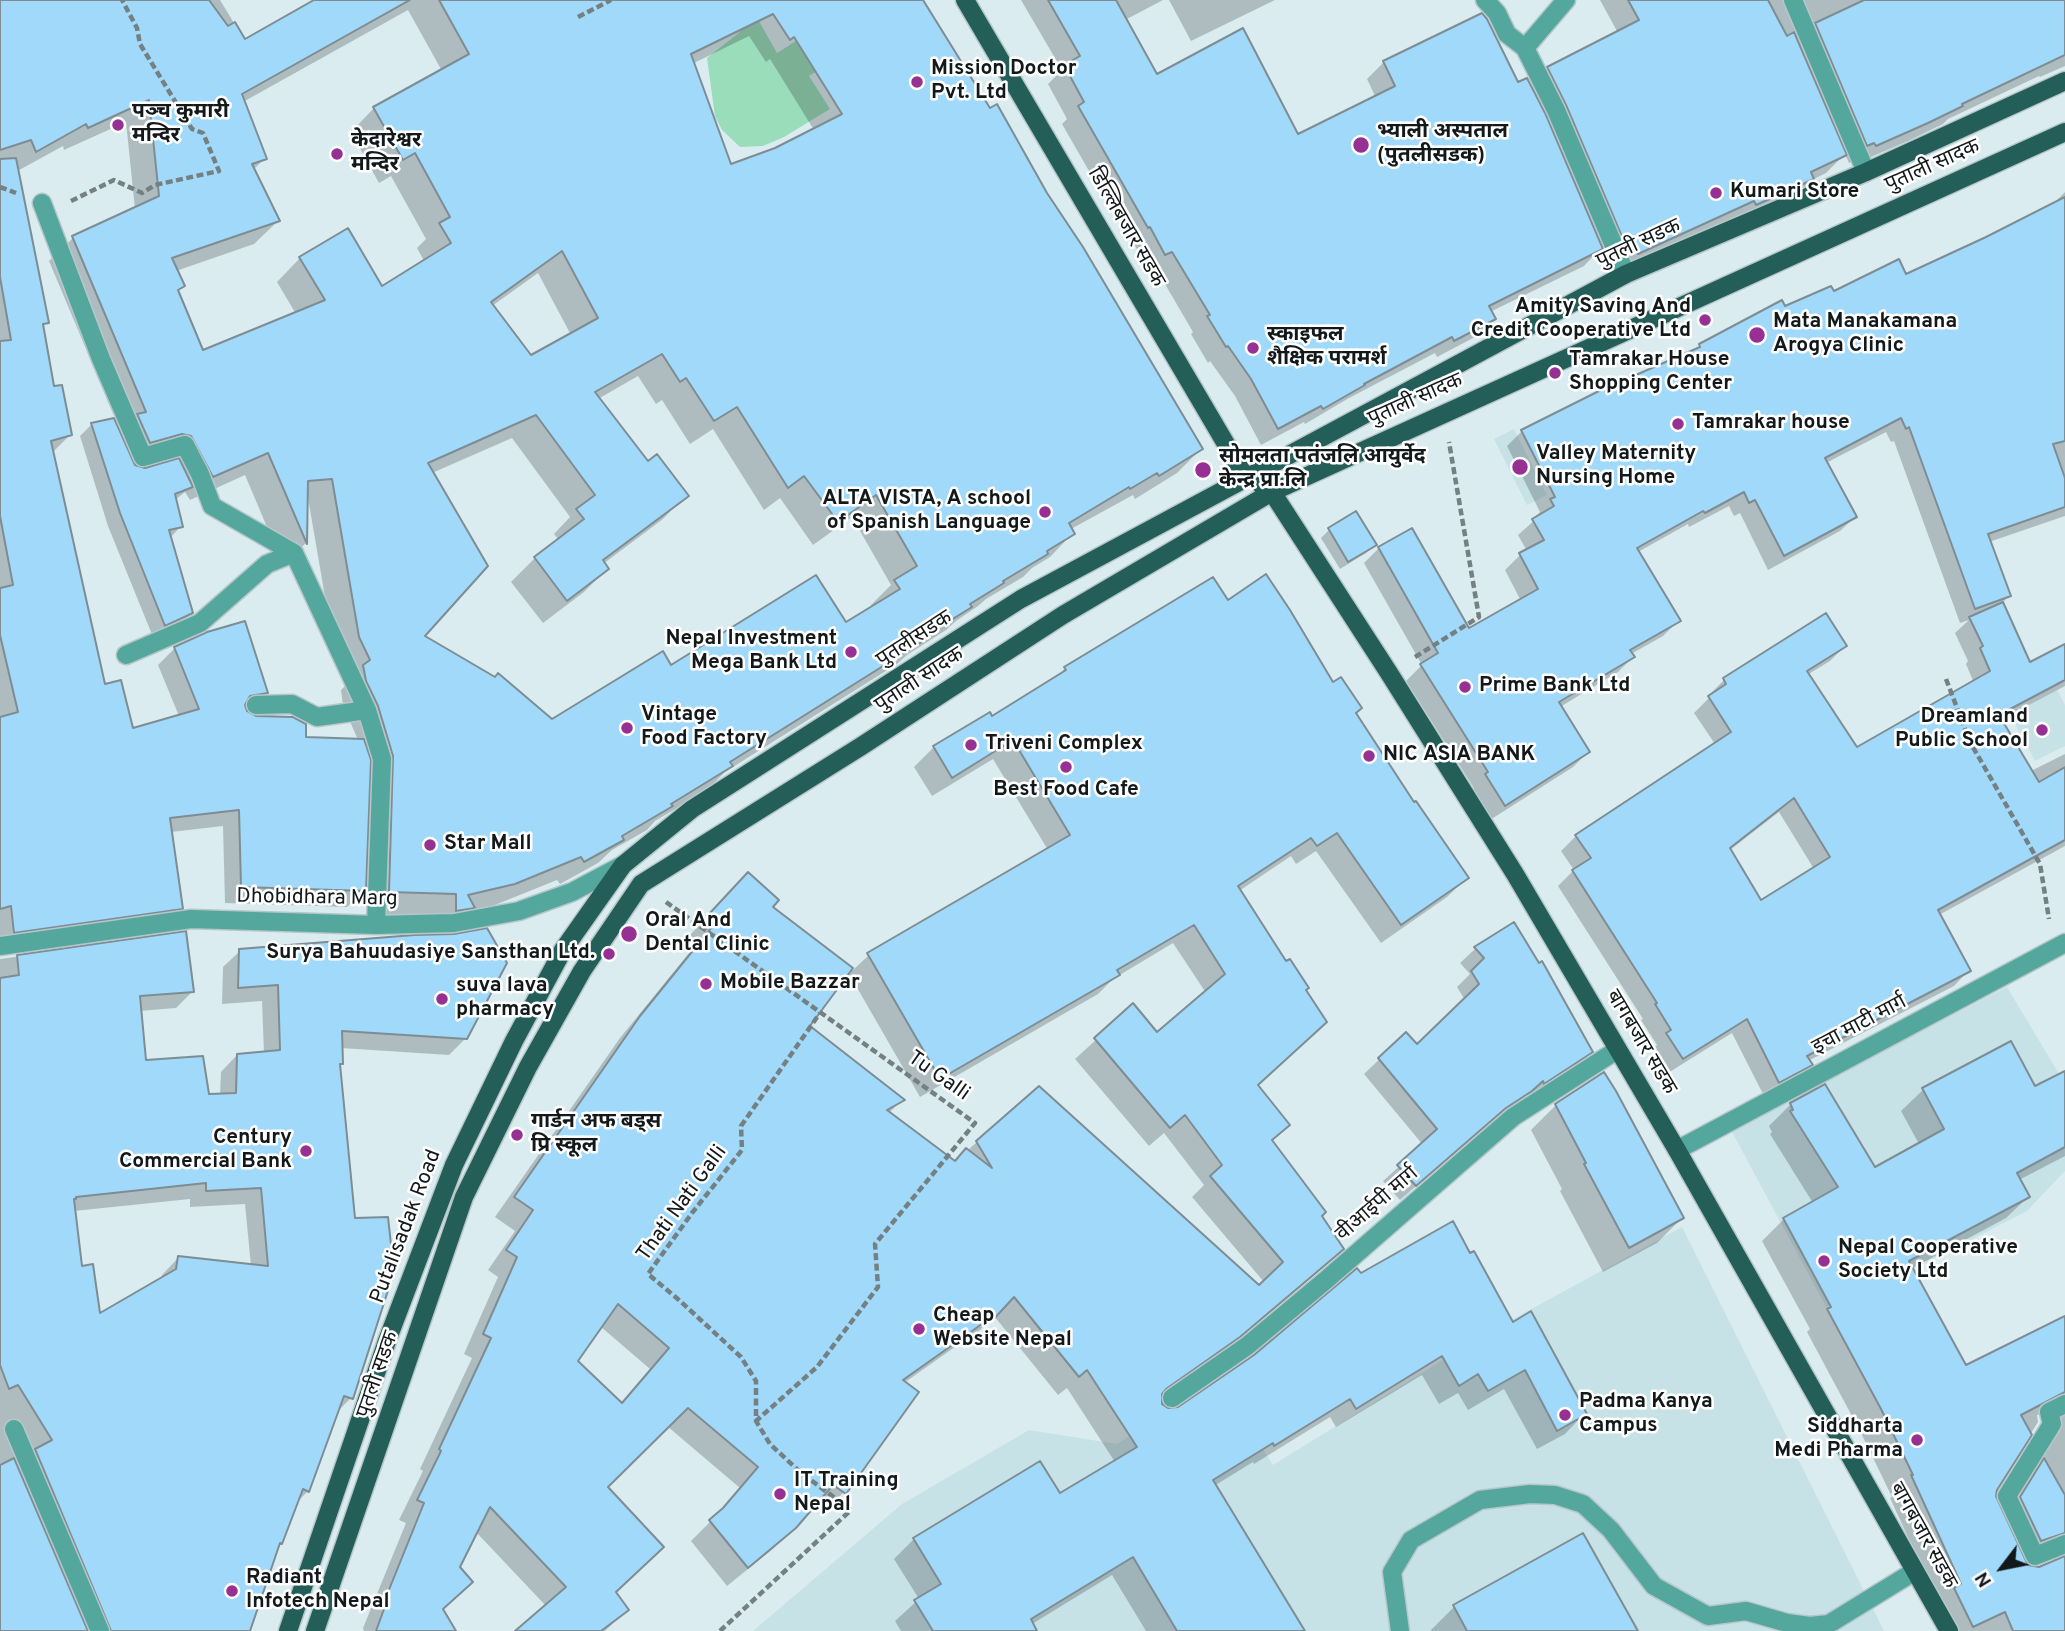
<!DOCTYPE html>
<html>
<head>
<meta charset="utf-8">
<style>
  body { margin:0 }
  #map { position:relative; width:2065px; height:1631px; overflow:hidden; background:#daecef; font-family:Overpass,sans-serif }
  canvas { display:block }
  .north { position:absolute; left:1967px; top:1533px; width:70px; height:70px; -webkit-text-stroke:5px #fff; paint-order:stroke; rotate:238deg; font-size:19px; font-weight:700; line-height:28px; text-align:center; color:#13191a }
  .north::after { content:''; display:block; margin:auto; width:24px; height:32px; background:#13191a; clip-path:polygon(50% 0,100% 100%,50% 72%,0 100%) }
</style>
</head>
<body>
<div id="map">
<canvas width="2065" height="1631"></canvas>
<div class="north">N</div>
</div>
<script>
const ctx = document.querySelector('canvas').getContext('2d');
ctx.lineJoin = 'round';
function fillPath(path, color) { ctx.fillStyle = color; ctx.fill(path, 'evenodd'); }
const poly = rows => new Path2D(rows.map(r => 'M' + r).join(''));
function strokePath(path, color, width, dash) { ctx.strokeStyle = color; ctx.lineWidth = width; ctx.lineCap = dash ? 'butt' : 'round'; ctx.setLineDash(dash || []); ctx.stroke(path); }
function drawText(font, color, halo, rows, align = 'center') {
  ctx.font = font + ' Overpass,"Noto Sans Devanagari",sans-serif'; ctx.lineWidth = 5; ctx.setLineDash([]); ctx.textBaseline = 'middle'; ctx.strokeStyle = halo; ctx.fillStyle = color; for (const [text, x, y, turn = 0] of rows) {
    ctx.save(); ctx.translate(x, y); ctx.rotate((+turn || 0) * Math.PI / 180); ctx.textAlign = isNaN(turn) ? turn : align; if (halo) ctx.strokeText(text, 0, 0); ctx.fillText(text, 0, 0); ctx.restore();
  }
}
const built = poly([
  [1514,429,1547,495,1527,505,1494,439],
  [2057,690,2065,705,2065,746,2035,761,2010,714],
  [2007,987,2065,1084,2065,1171,2027,1211,1890,1281,1878,1280,1826,1307,1731,1130],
  [1682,1227,1884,1631,753,1631,902,1504,1029,1430,1117,1444,1218,1378,1273,1465,1480,1337]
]);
const green = poly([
  [723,0,747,0,777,53,856,3,856,47,809,76,830,109,784,137,763,146,740,147,722,130,715,116,707,58,741,31]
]);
const shadow = poly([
  [0,0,220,0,245,41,317,0,922,0,990,110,1046,194,1201,449,1177,473,1135,499,1133,495,1071,529,1073,533,1050,557,1032,568,1023,577,986,599,978,606,956,621,946,630,907,655,897,664,725,772,707,790,655,821,647,830,612,850,598,863,560,884,557,880,490,907,469,912,450,931,433,934,433,917,366,915,367,888,347,907,225,903,223,826,171,832,181,908,164,925,0,948,0,224,47,322,41,328,53,388,70,435,53,452,104,686,132,730,179,716,158,665,175,648,266,693,249,709,244,710,245,713,304,738,358,740,343,705,341,690,347,684,336,661,308,498,306,498,306,543,283,565,245,475,190,500,185,492,175,500,181,526,170,538,191,613,179,625,153,637,108,526,80,436,92,424,116,420,49,261,73,238,135,209,126,122,64,150,63,146,12,174,0,177],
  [408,10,442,71,374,108,351,132,379,183,391,176,426,239,417,248,424,261,381,288,300,258,277,282,296,314,202,352,177,292,183,286,176,271,254,244,278,221,253,170,265,158,243,102],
  [749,36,766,62,770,59,814,130,776,149,729,166,692,64],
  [538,273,571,335,530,357,492,306],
  [638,376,656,404,662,400,690,444,713,429,764,510,780,498,813,545,852,517,891,585,871,605,873,607,846,624,671,667,552,721,422,637,432,473,512,438,570,517,554,534,559,540,535,558,511,582,543,623,584,592,607,569,603,564,663,519,686,495,647,464,598,399],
  [158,457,169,459,170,462,140,470,133,464],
  [1021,0,1163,0,1125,20,1156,76,1297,137,1376,98,1367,79,1384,62,1530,87,1548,69,1618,33,1600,0,2065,0,2065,66,2040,77,2039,76,1948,119,1943,124,1908,141,1857,163,1855,160,1849,163,1845,154,1826,173,1810,181,1794,197,1619,271,1611,253,1605,256,1601,248,1584,266,1490,312,1494,319,1477,336,1437,357,1435,353,1349,398,1305,424,1304,422,1261,445,1235,396,1210,361,1208,363,1191,334,1193,332,1155,267,1148,271,1133,242,1131,244,1062,124,1067,119,1048,84,1062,70],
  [1169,0,1275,0,1191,41],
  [2065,192,2065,516,1989,542,2009,596,2002,603,2029,665,2065,646,2065,686,2000,720,2031,771,2065,754,2065,846,1939,915,1968,971,1954,986,1808,1061,1811,1064,1796,1079,1764,1096,1732,1033,1668,1073,1653,1049,1657,1045,1641,1020,1643,1019,1558,886,1574,870,1561,851,1576,836,1715,744,1694,713,1710,697,1709,695,1724,680,1826,615,1845,646,1830,661,1807,675,1856,750,1974,683,1966,664,1968,661,1955,633,1969,620,1960,623,1894,441,1891,442,1886,432,1826,463,1855,517,1840,531,1768,570,1740,513,1734,516,1729,506,1689,527,1688,524,1638,552,1678,621,1663,636,1631,654,1633,657,1618,672,1560,707,1588,752,1573,767,1490,820,1471,790,1474,788,1406,681,1422,665,1364,563,1379,548,1469,631,1521,601,1505,570,1520,555,1527,551,1518,535,1537,518,1536,516,1540,512,1507,446,1522,431,1695,351,1700,346,1784,309,1833,294,1905,276,2052,205],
  [1779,812,1814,869,1761,902,1730,850],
  [1355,514,1374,545,1366,553,1340,569,1321,538,1329,530],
  [1227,603,1333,684,1354,714,1414,805,1467,878,1447,897,1381,943,1316,851,1296,864,1291,856,1239,891,1257,1086,1288,1125,1271,1142,1342,1249,1322,1268,1218,1356,1160,1397,1161,1405,1167,1410,1179,1409,1255,1356,1361,1276,1512,1324,1584,1414,1565,1434,1537,1449,1504,1389,1468,1410,1458,1393,1439,1404,1422,1375,1336,1427,1330,1417,1254,1464,1253,1462,1214,1486,1303,1631,1146,1631,1112,1575,1032,1624,1035,1631,901,1631,895,1621,919,1599,894,1559,914,1539,1059,1496,1115,1462,1067,1388,1058,1395,994,1316,971,1339,969,1337,904,1383,844,1492,824,1512,814,1505,774,1548,727,1586,691,1541,714,1518,740,1488,667,1426,605,1487,614,1593,627,1610,605,1631,518,1631,546,1606,476,1532,458,1568,471,1582,442,1611,454,1631,364,1631,363,1628,406,1523,399,1520,423,1471,420,1469,472,1358,464,1354,498,1277,488,1270,515,1231,495,1217,620,1038,698,942,690,935,729,894,770,907,853,970,869,955,1048,850,993,759,932,796,914,767,934,747,991,718,1054,680,1065,668],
  [1173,943,1206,993,1157,1035,1133,1006,1075,1059,1149,1146,1164,1133,1204,1185,1192,1197,1264,1282,1259,1287,977,1142,954,1162,889,1113,902,1100,808,1026,848,972,920,1097,1098,994,1113,979],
  [600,1326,650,1369,621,1403,575,1361],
  [1513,925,1591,1052,1576,1067,1529,1097,1527,1094,1515,1106,1489,1123,1400,1200,1383,1181,1423,1145,1364,1074,1406,1034,1417,1046,1465,1000,1457,987,1470,974,1460,963,1475,949],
  [185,933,193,991,176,1008,139,1011,144,1062,207,1096,220,1095,221,1072,237,1055,264,1053,262,1001,222,1004,223,967,240,951,466,1038,449,1055,341,1048,341,1063,339,1066,351,1398,335,1414,308,1491,296,1503,281,1543,277,1547,248,1631,0,1631,0,959],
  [190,1199,190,1207,245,1204,251,1266,178,1258,162,1275,161,1280,99,1316,80,1268,74,1211],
  [2034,1089,2065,1093,2065,1156,2019,1180,2028,1197,2006,1218,1911,1269,1965,1367,2065,1317,2065,1631,1943,1631,1939,1605,1890,1498,1892,1497,1860,1431,1807,1332,1810,1329,1762,1241,1784,1219,1813,1203,1770,1134,1772,1132,1769,1126,1791,1104,1874,1169,1919,1144,1901,1111,1923,1090],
  [2044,1414,2041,1453,2002,1515,1995,1501,1996,1489,2038,1422,2037,1415],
  [2038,1554,2051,1557,2054,1562,2040,1568,2027,1566,2024,1560],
  [1556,1105,1682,1218,1657,1243,1603,1272,1560,1191,1562,1189,1531,1130],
  [1582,1536,1636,1631,1430,1631,1454,1607]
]);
const building = poly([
  [0,0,209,0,228,26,235,22,245,39,314,0,410,0,242,94,267,159,252,164,280,221,172,258,185,286,178,290,203,350,325,300,299,257,348,228,382,286,451,243,439,223,450,217,415,153,403,160,373,107,469,54,439,0,923,0,990,108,997,104,1047,193,1083,247,1203,449,1159,476,1157,473,1130,489,1129,487,1069,523,1075,534,1047,551,1048,554,1003,581,1004,583,970,604,972,607,922,638,923,641,730,762,733,766,671,804,673,806,622,836,624,840,584,862,581,857,515,884,468,895,475,908,456,911,456,894,389,892,393,756,378,706,366,681,363,665,370,660,359,637,332,479,308,481,307,544,268,453,213,477,191,436,182,434,150,443,137,414,146,412,72,236,159,196,149,100,88,128,86,124,36,152,31,140,0,150,0,0],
  [773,14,790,40,794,37,842,114,775,148,731,164,691,54,773,14],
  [562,251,598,318,531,355,491,302,562,251],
  [662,354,680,382,686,378,714,421,737,407,788,488,804,476,838,522,876,495,917,566,894,580,900,589,846,622,816,575,671,665,663,651,552,719,498,673,495,677,425,636,488,566,428,463,536,415,595,495,576,509,584,519,534,557,567,601,609,569,603,560,689,496,657,454,648,461,595,392,662,354],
  [1048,0,1116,0,1157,74,1243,28,1298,134,1395,86,1383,61,1482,13,1487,19,1518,82,1527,78,1546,115,1603,249,1489,306,1496,319,1454,341,1452,337,1364,384,1365,385,1323,409,1321,406,1278,429,1251,379,1228,346,1226,347,1207,316,1210,315,1172,252,1165,255,1150,227,1148,228,1078,106,1084,102,1064,65,1080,56,1048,0],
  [1628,0,1768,0,1787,36,1794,32,1847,155,1811,172,1814,179,1756,205,1754,201,1638,254,1629,236,1623,239,1566,105,1547,67,1639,20,1628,0],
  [1864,0,2065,0,2065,55,1962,104,1963,106,1928,123,1876,146,1874,143,1867,146,1815,23,1864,0],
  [16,158,49,323,43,324,54,386,62,385,72,435,51,441,105,684,121,680,133,728,199,709,174,647,207,632,245,621,268,693,250,696,245,705,247,711,256,716,293,717,306,724,306,737,364,739,371,760,366,891,241,887,239,810,170,818,183,909,14,933,11,906,0,909,0,717,18,712,0,635,0,588,13,585,0,516,0,341,11,340,0,277,0,159,16,158],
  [2065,197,2065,441,2053,444,2065,478,2065,507,1988,534,2011,596,1975,609,1909,427,1906,429,1901,418,1825,458,1857,517,1784,556,1755,500,1749,503,1744,492,1705,513,1703,511,1637,548,1681,621,1630,650,1635,657,1559,702,1590,752,1505,806,1485,774,1488,772,1420,664,1438,653,1378,547,1412,528,1469,628,1538,589,1519,553,1544,540,1532,519,1554,506,1550,499,1555,497,1521,430,1599,391,1700,347,1699,344,1782,300,1785,306,1831,286,1834,291,1899,259,1906,274,1986,237,2065,197],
  [114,418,135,465,145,468,179,458,193,487,175,494,183,527,169,530,193,613,165,626,120,513,91,423,114,418],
  [1356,511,1377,545,1348,562,1328,528,1356,511],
  [1266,574,1290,610,1333,682,1341,677,1362,708,1356,713,1414,802,1416,801,1469,878,1401,925,1337,833,1317,846,1311,838,1238,886,1286,961,1290,959,1309,988,1306,990,1327,1022,1258,1085,1290,1125,1272,1140,1326,1212,1322,1216,1344,1249,1240,1337,1166,1389,1162,1394,1162,1404,1168,1408,1178,1407,1254,1355,1357,1268,1361,1273,1453,1221,1470,1253,1474,1251,1513,1322,1531,1311,1587,1414,1557,1431,1525,1370,1488,1391,1478,1374,1459,1386,1442,1356,1356,1409,1350,1399,1274,1446,1273,1443,1213,1480,1305,1631,1177,1631,1133,1557,1031,1619,1037,1631,933,1631,914,1600,941,1584,913,1538,1040,1461,1060,1493,1137,1447,1087,1370,1079,1377,1014,1297,992,1321,989,1319,903,1380,919,1392,846,1494,833,1485,796,1528,748,1568,709,1520,723,1508,758,1467,688,1408,608,1487,664,1547,616,1592,629,1610,601,1631,515,1631,566,1587,490,1507,460,1567,473,1582,443,1609,456,1631,376,1631,384,1609,382,1607,424,1503,417,1500,441,1451,439,1449,491,1338,483,1334,517,1257,506,1250,533,1210,514,1197,640,1016,716,922,709,914,748,872,779,900,773,907,853,968,810,1026,905,1100,887,1110,955,1161,966,1148,992,1168,976,1141,1039,1086,1259,1285,1283,1262,1210,1176,1222,1165,1185,1115,1170,1128,1094,1038,1133,1003,1157,1032,1225,974,1194,925,1117,970,1120,975,940,1079,867,953,1070,835,1013,740,952,778,933,746,990,712,992,716,1066,670,1064,667,1213,577,1228,600,1266,574],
  [618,1304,669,1348,622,1403,578,1361,618,1304],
  [2003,602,2030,662,2065,644,2065,680,1999,715,2039,782,2065,767,2065,840,1938,910,1971,971,1807,1056,1813,1065,1779,1083,1747,1019,1683,1059,1666,1033,1671,1030,1655,1004,1657,1003,1572,870,1591,858,1575,835,1731,732,1708,696,1726,684,1723,678,1826,613,1847,646,1807,671,1857,747,1990,671,1980,648,1983,646,1969,617,2003,602],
  [1794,798,1830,857,1761,900,1730,848,1794,798],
  [1514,922,1539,963,1542,961,1593,1052,1544,1084,1543,1081,1532,1091,1506,1108,1416,1186,1397,1165,1437,1129,1378,1058,1406,1032,1417,1044,1479,984,1471,971,1484,958,1474,947,1514,922],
  [487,928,507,963,467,1039,342,1031,343,1064,340,1064,355,1218,388,1217,394,1272,353,1399,344,1396,309,1492,303,1489,282,1544,280,1543,250,1631,111,1631,35,1449,52,1440,18,1385,9,1389,0,1365,0,978,19,975,17,955,186,931,194,992,140,996,146,1060,203,1056,209,1094,236,1093,237,1054,280,1050,278,985,238,988,239,949,414,935,454,934,487,928],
  [206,1183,206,1191,261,1188,268,1266,178,1256,176,1269,100,1313,93,1264,82,1266,74,1199,76,1199,76,1197,206,1183],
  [2011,1041,2035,1086,2065,1071,2065,1147,2017,1173,2030,1197,1909,1261,1966,1365,2065,1316,2065,1392,2021,1415,2032,1435,1997,1490,1996,1496,2028,1565,2039,1567,2065,1556,2065,1631,2013,1631,2005,1612,1973,1627,1954,1588,1961,1584,1911,1475,1913,1475,1881,1409,1827,1309,1831,1307,1783,1218,1838,1187,1790,1111,1793,1110,1790,1103,1825,1084,1875,1167,1944,1129,1922,1088,2011,1041],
  [1604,1072,1616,1091,1684,1218,1629,1248,1584,1164,1586,1163,1555,1104,1604,1072],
  [14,1458,88,1631,0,1631,0,1465,14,1458],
  [2044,1458,2065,1495,2065,1533,2041,1541,2020,1497,2044,1458],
  [1583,1533,1638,1631,1467,1631,1453,1605,1583,1533]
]);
const path = poly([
  [578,17,611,0],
  [0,187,16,193],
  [71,201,114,180,142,193,155,185,219,171,203,133,192,129,140,44,137,28,122,0],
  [1415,657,1479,617,1449,442],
  [1946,679,1970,742,2040,864,2049,919],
  [666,902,975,1123,875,1244,878,1287,817,1367,756,1421],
  [720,1631,851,1510,800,1472,770,1444,756,1421,756,1381,741,1357,679,1300,648,1274,692,1213,742,1150,741,1126,820,1013]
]);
const minor = poly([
  [1485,0,1497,13,1507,34,1525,48],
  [1566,0,1525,48,1556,110,1626,274],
  [1793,0,1866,172],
  [42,203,101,359,143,457,185,445,200,474,212,506,294,553,367,710,382,759,376,925],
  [126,655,200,623,267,564,294,553],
  [256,705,292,704,317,717,367,710],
  [0,946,191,919,376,925,454,923,519,911,572,892,623,865],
  [1677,1150,2065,943],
  [1172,1398,1247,1346,1326,1280,1513,1117,1617,1050],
  [2065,1404,2049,1412,2052,1424,2007,1496,2035,1556,2065,1544],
  [14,1429,100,1631],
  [1400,1631,1392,1572,1411,1540,1480,1500,1530,1494,1555,1495,1583,1504,1611,1530,1654,1586,1708,1616,1746,1611,1787,1623,1810,1626,1829,1624,1915,1571]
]);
const major = poly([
  [965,0,1246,478],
  [1262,486,1272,492,1389,673,1515,874,1677,1150,1949,1631],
  [288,1631,387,1341,454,1165,514,1041,563,950,623,865,692,809,1021,599,1626,274,1866,172,2065,81],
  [315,1631,464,1197,528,1067,582,971,641,884,860,747,1063,615,1272,492,2065,132]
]);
const markers = [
  [917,82,7,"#973093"],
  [118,125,7,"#973093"],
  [1361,145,9,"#973093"],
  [337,154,7,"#973093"],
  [1716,193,7,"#973093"],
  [1705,320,7,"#973093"],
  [1757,335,9,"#973093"],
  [1253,348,7,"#973093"],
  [1555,373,7,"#973093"],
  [1678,424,7,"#973093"],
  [1520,467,9,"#973093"],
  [1203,470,9,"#973093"],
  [1045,512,7,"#973093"],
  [851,652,7,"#973093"],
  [1465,687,7,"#973093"],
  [627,728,7,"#973093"],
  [2042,730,7,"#973093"],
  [971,745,7,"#973093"],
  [1369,756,7,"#973093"],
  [1066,767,7,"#973093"],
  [430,845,7,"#973093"],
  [629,934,9,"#973093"],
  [609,954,7,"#973093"],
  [706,984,7,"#973093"],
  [442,999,7,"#973093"],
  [517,1135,7,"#973093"],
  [306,1151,7,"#973093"],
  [1824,1261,7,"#973093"],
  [919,1329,7,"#973093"],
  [1565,1415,7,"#973093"],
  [1917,1440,7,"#973093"],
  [780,1494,7,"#973093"],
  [232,1591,7,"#973093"]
];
const poiNames = [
  ["Mission Doctor",931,70],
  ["Pvt. Ltd",931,94],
  ["पञ्च कुमारी",132,113],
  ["मन्दिर",132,137],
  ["भ्याली अस्पताल",1377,133],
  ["(पुतलीसडक)",1377,157],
  ["केदारेश्वर",351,142],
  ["मन्दिर",351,166],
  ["Kumari Store",1730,193],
  ["Amity Saving And",1691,308,"right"],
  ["Credit Cooperative Ltd",1691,332,"right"],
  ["Mata Manakamana",1773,323],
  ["Arogya Clinic",1773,347],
  ["स्काइफल",1267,336],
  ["शैक्षिक परामर्श",1267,360],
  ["Tamrakar House",1569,361],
  ["Shopping Center",1569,385],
  ["Tamrakar house",1692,424],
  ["Valley Maternity",1536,455],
  ["Nursing Home",1536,479],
  ["सोमलता पतंजलि आयुर्वेद",1219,458],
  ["केन्द्र प्रा.लि",1219,482],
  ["ALTA VISTA, A school",1031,500,"right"],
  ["of Spanish Language",1031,524,"right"],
  ["Nepal Investment",837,640,"right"],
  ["Mega Bank Ltd",837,664,"right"],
  ["Prime Bank Ltd",1479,687],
  ["Vintage",641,716],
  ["Food Factory",641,740],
  ["Dreamland",2028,718,"right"],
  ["Public School",2028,742,"right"],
  ["Triveni Complex",985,745],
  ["NIC ASIA BANK",1383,756],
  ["Best Food Cafe",1066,791,"center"],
  ["Star Mall",444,845],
  ["Oral And",645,922],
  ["Dental Clinic",645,946],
  ["Surya Bahuudasiye Sansthan Ltd.",595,954,"right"],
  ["Mobile Bazzar",720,984],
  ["suva lava",456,987],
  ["pharmacy",456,1011],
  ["गार्डन अफ बड्स",531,1123],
  ["प्रि स्कूल",531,1147],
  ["Century",292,1139,"right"],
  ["Commercial Bank",292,1163,"right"],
  ["Nepal Cooperative",1838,1249],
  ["Society Ltd",1838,1273],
  ["Cheap",933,1317],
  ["Website Nepal",933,1341],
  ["Padma Kanya",1579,1403],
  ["Campus",1579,1427],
  ["Siddharta",1903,1428,"right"],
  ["Medi Pharma",1903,1452,"right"],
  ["IT Training",794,1482],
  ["Nepal",794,1506],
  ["Radiant",246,1579],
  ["Infotech Nepal",246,1603]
];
const streetNames = [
  ["पुताली सादक",1933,167,-24],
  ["डिल्लिबजार सडक",1125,228,60],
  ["पुतली सडक",1639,245,-25],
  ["पुताली सादक",1416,401,-24],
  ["पुतलीसडक",915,640,-33],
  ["पुताली सादक",920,681,-33],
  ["Dhobidhara Marg",317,899,1],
  ["इचा माटी मार्ग",1860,1026,-28],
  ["बागबजार सडक",1640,1043,59],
  ["Tu Galli",938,1077,35],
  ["Thati Nati Galli",683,1204,-54],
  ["वीआईपी मार्ग",1378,1205,-41],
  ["Putalisadak Road",407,1227,-69],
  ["पुतली सडक",379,1375,-71],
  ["बागबजार सडक",1922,1536,61]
];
fillPath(built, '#c6e2e6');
fillPath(green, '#9addbb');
fillPath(shadow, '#0003');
fillPath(building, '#a0d9fa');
strokePath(building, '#7e8c93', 2);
strokePath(minor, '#b6c6c9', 21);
strokePath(major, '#b6c6c9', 21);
strokePath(path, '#748082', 4.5, [7, 3.5]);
strokePath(minor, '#54a79d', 18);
strokePath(major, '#235e58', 18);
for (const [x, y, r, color] of markers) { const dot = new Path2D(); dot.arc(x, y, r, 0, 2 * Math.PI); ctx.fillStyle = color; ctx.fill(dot); strokePath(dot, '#fff', 2.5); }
drawText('bold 21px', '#13191a', '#fff', poiNames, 'left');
drawText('21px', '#13191a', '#fff', streetNames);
</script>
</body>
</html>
